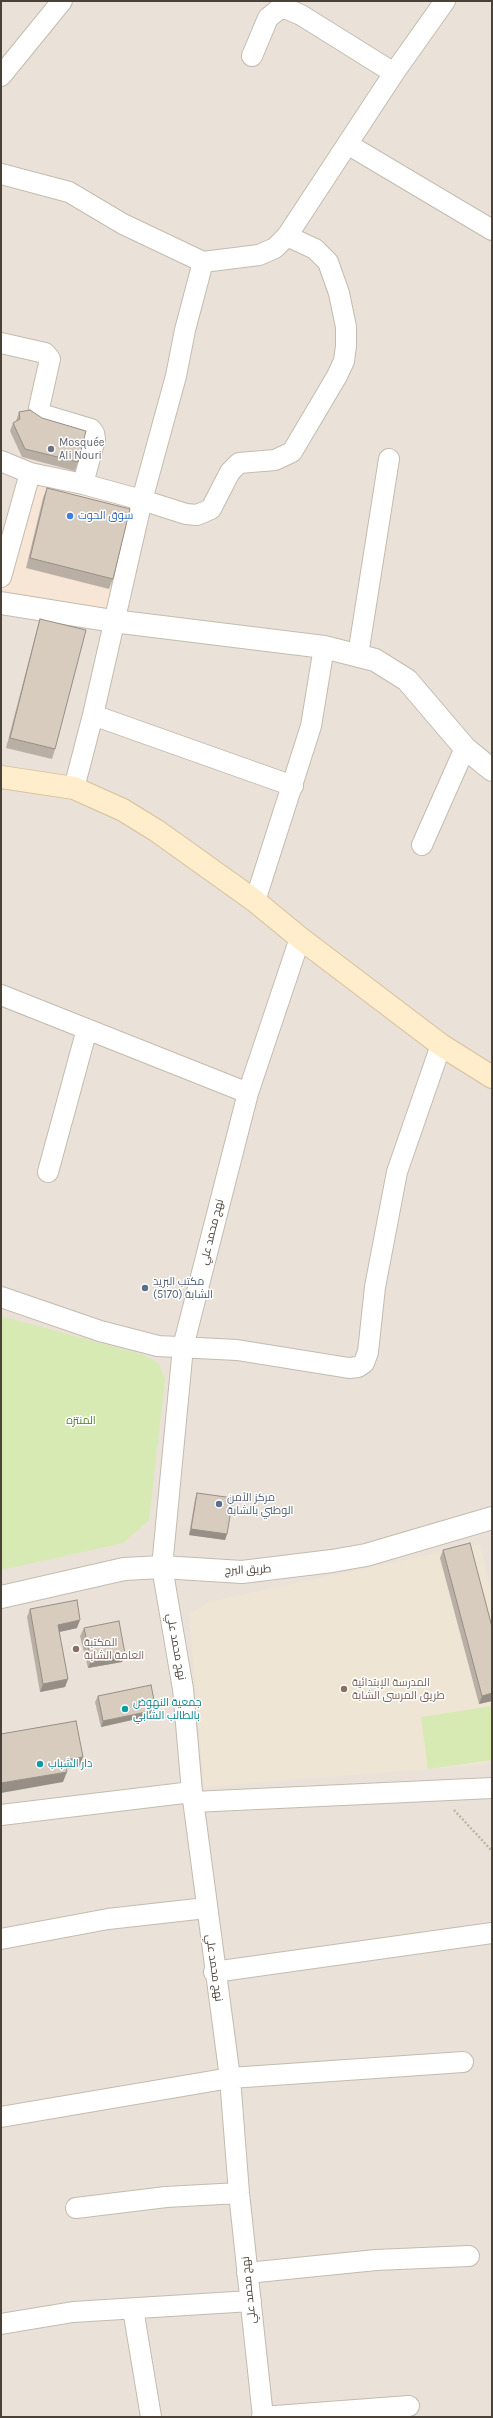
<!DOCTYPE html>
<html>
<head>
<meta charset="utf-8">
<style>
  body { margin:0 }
  #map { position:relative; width:493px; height:2418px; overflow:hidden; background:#f5f1ea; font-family:Karla,sans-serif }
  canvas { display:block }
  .frame { position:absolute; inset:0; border:2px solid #4a4138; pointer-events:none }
</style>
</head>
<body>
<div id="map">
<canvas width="493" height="2418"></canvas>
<div class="frame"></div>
</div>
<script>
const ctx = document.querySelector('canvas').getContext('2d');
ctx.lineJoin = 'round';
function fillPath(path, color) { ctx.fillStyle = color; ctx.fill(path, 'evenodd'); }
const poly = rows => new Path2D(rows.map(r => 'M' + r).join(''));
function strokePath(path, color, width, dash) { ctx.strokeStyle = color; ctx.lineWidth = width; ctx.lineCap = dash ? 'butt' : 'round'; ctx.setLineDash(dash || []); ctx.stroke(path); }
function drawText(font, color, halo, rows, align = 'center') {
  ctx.font = font + ' Karla,Cairo,sans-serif'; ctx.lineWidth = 3; ctx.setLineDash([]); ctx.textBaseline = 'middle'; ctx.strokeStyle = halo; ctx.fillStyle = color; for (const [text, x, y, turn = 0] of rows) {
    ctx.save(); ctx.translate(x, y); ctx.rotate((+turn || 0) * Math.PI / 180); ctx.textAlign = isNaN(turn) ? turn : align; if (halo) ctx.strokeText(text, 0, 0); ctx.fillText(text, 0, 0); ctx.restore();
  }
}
const residential = poly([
  [1,1,492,1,492,2417,1,2417]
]);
const commercial = poly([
  [21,464,138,491,109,611,1,592,1,540]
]);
const education = poly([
  [480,1544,492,1596,492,1764,204,1787,189,1614,212,1601]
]);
const green = poly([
  [1,1316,144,1355,159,1364,165,1379,149,1520,123,1543,1,1570],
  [492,1706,492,1760,428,1769,421,1717]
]);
const path = poly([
  [454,1810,492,1851]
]);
const minor = poly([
  [252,56,268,18,279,9,287,9,301,15,394,73],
  [1,76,62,1],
  [349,145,492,230],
  [1,174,69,192,123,224,203,262],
  [1,343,45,353,50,359,39,408,41,414,91,429,94,433,95,439,83,484],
  [1,461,30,473,83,484,142,500,186,514,197,515,211,509,230,472,239,463,275,460,292,452,337,376,344,361,346,346,346,327,339,293,328,262,315,249,287,236],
  [1,577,30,473],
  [358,655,389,459],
  [93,715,293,786],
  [74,788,93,715,142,500,176,376,185,330,203,262,259,255,275,248,287,236,394,73,445,1],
  [422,845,465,748],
  [255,901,311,726,324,647],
  [1,995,248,1093],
  [48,1172,87,1029],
  [1,1297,100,1331,158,1346,237,1350,349,1368,358,1367,364,1363,368,1352,375,1287,397,1172,441,1045],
  [193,1802,492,1788],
  [1,1815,192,1792],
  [1,1939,108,1919,206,1908],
  [214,1972,492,1933],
  [1,2117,230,2078,463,2062],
  [76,2208,166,2197,239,2193],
  [247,2273,376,2260,469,2256],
  [133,2309,151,2417],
  [1,2324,73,2312,251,2301],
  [262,2417,409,2406],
  [263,2417,239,2193,230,2078,192,1792,183,1689,162,1567,183,1347,248,1093,300,938]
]);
const tertiary = poly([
  [1,603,113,621,324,647,375,660,407,680,465,748,492,770],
  [1,1597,124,1569,162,1567,242,1572,332,1561,366,1555,492,1518]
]);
const secondary = poly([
  [1,777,74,788,123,810,157,831,255,901,300,938,441,1045,492,1077]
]);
const wall = poly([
  [19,412,78,462,75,471,22,457,10,431,13,423,16,421],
  [47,488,113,579,109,589,26,568,43,498],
  [40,619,55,749,52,759,6,748,37,629],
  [197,1493,227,1534,225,1540,189,1535,195,1499],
  [443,1550,492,1701,479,1704,440,1558],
  [30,1609,77,1628,59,1632,68,1679,65,1687,40,1692,27,1617],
  [84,1628,125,1654,122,1662,88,1668,80,1636],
  [98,1696,154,1715,101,1727,95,1702]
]);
const shadedWall = poly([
  [191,1529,227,1534,225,1540,189,1535],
  [80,1620,77,1628,55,1633,58,1625],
  [125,1654,122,1662,88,1668,91,1660],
  [68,1679,65,1687,40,1692,43,1684],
  [492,1693,492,1701,479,1704,482,1696],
  [156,1710,154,1715,101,1727,103,1721],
  [83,1757,79,1767,61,1770,65,1760],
  [67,1772,63,1782,1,1793,1,1783]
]);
const building = poly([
  [30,410,42,418,86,431,78,462,25,449,13,423,20,419,19,412,30,410],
  [47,488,130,509,113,579,30,558,47,488],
  [40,619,86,630,55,749,10,738,40,619],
  [197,1493,233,1498,227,1534,191,1529,197,1493],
  [470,1543,492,1627,492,1693,482,1696,443,1550,470,1543],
  [77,1600,80,1620,58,1625,68,1679,43,1684,30,1609,77,1600],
  [119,1621,125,1654,91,1660,84,1628,119,1621],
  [151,1685,156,1710,103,1721,98,1696,151,1685],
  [76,1721,83,1757,65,1760,67,1772,1,1783,1,1734,76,1721]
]);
const markers = [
  [51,449,4,"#6b7280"],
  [70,516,4,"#3f7fe0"],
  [145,1288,4,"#5c6f8a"],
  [219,1504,4,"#5c6f8a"],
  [76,1649,4,"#8d6e63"],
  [344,1689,4,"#8d6e63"],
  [125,1709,4,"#0f9aa8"],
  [40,1764,4,"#0f9aa8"]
];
const worshipNames = [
  ["Mosquée",59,443],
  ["Ali Nouri",59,456]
];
const shopNames = [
  ["سوق الحوت",78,516]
];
const streetNames = [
  ["نهج محمد علي",212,1232,-76],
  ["طريق البرج",248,1570,-2],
  ["نهج محمد علي",176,1647,80],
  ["نهج محمد علي",214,1968,82],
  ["نهج محمد علي",249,2290,-96]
];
const serviceNames = [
  ["مكتب البريد",153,1282],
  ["الشابة (5170)",153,1295],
  ["مركز الأمن",227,1498],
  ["الوطني بالشابة",227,1511]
];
const parkNames = [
  ["المنتزه",81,1421]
];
const educationNames = [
  ["المكتبة",84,1643],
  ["العامة الشابة",84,1656],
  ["المدرسة الإبتدائية",352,1683],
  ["طريق المرسى الشابة",352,1696]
];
const cultureNames = [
  ["جمعية النهوض",133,1703],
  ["بالطالب الشابي",133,1716],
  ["دار الشباب",48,1764]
];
fillPath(residential, '#eae2d8');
fillPath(commercial, '#f7e6d6');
fillPath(education, '#efe5d4');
fillPath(green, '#d7eab3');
strokePath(minor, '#c4bbaf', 22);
strokePath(tertiary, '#c4bbaf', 24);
strokePath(secondary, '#d6c09a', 24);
strokePath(path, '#c4b29d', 2.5, [2, 2]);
strokePath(minor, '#fff', 20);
strokePath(tertiary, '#fff', 22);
strokePath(secondary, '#ffedcb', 22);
fillPath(wall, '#baafa4');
fillPath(shadedWall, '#978f86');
fillPath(building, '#d8ccbf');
strokePath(building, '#978f86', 1);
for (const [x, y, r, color] of markers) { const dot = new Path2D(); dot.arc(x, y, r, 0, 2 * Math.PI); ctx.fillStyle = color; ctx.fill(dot); strokePath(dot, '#fff', 1.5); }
drawText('11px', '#5b616d', '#fff', worshipNames, 'left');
drawText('11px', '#366cbe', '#fff', shopNames, 'left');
drawText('11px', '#4a4138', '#fff', streetNames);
drawText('11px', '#4e5e75', '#fff', serviceNames, 'left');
drawText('11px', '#527e29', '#fff', parkNames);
drawText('11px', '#785e54', '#fff', educationNames, 'left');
drawText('11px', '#0d838f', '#fff', cultureNames, 'left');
</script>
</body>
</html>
